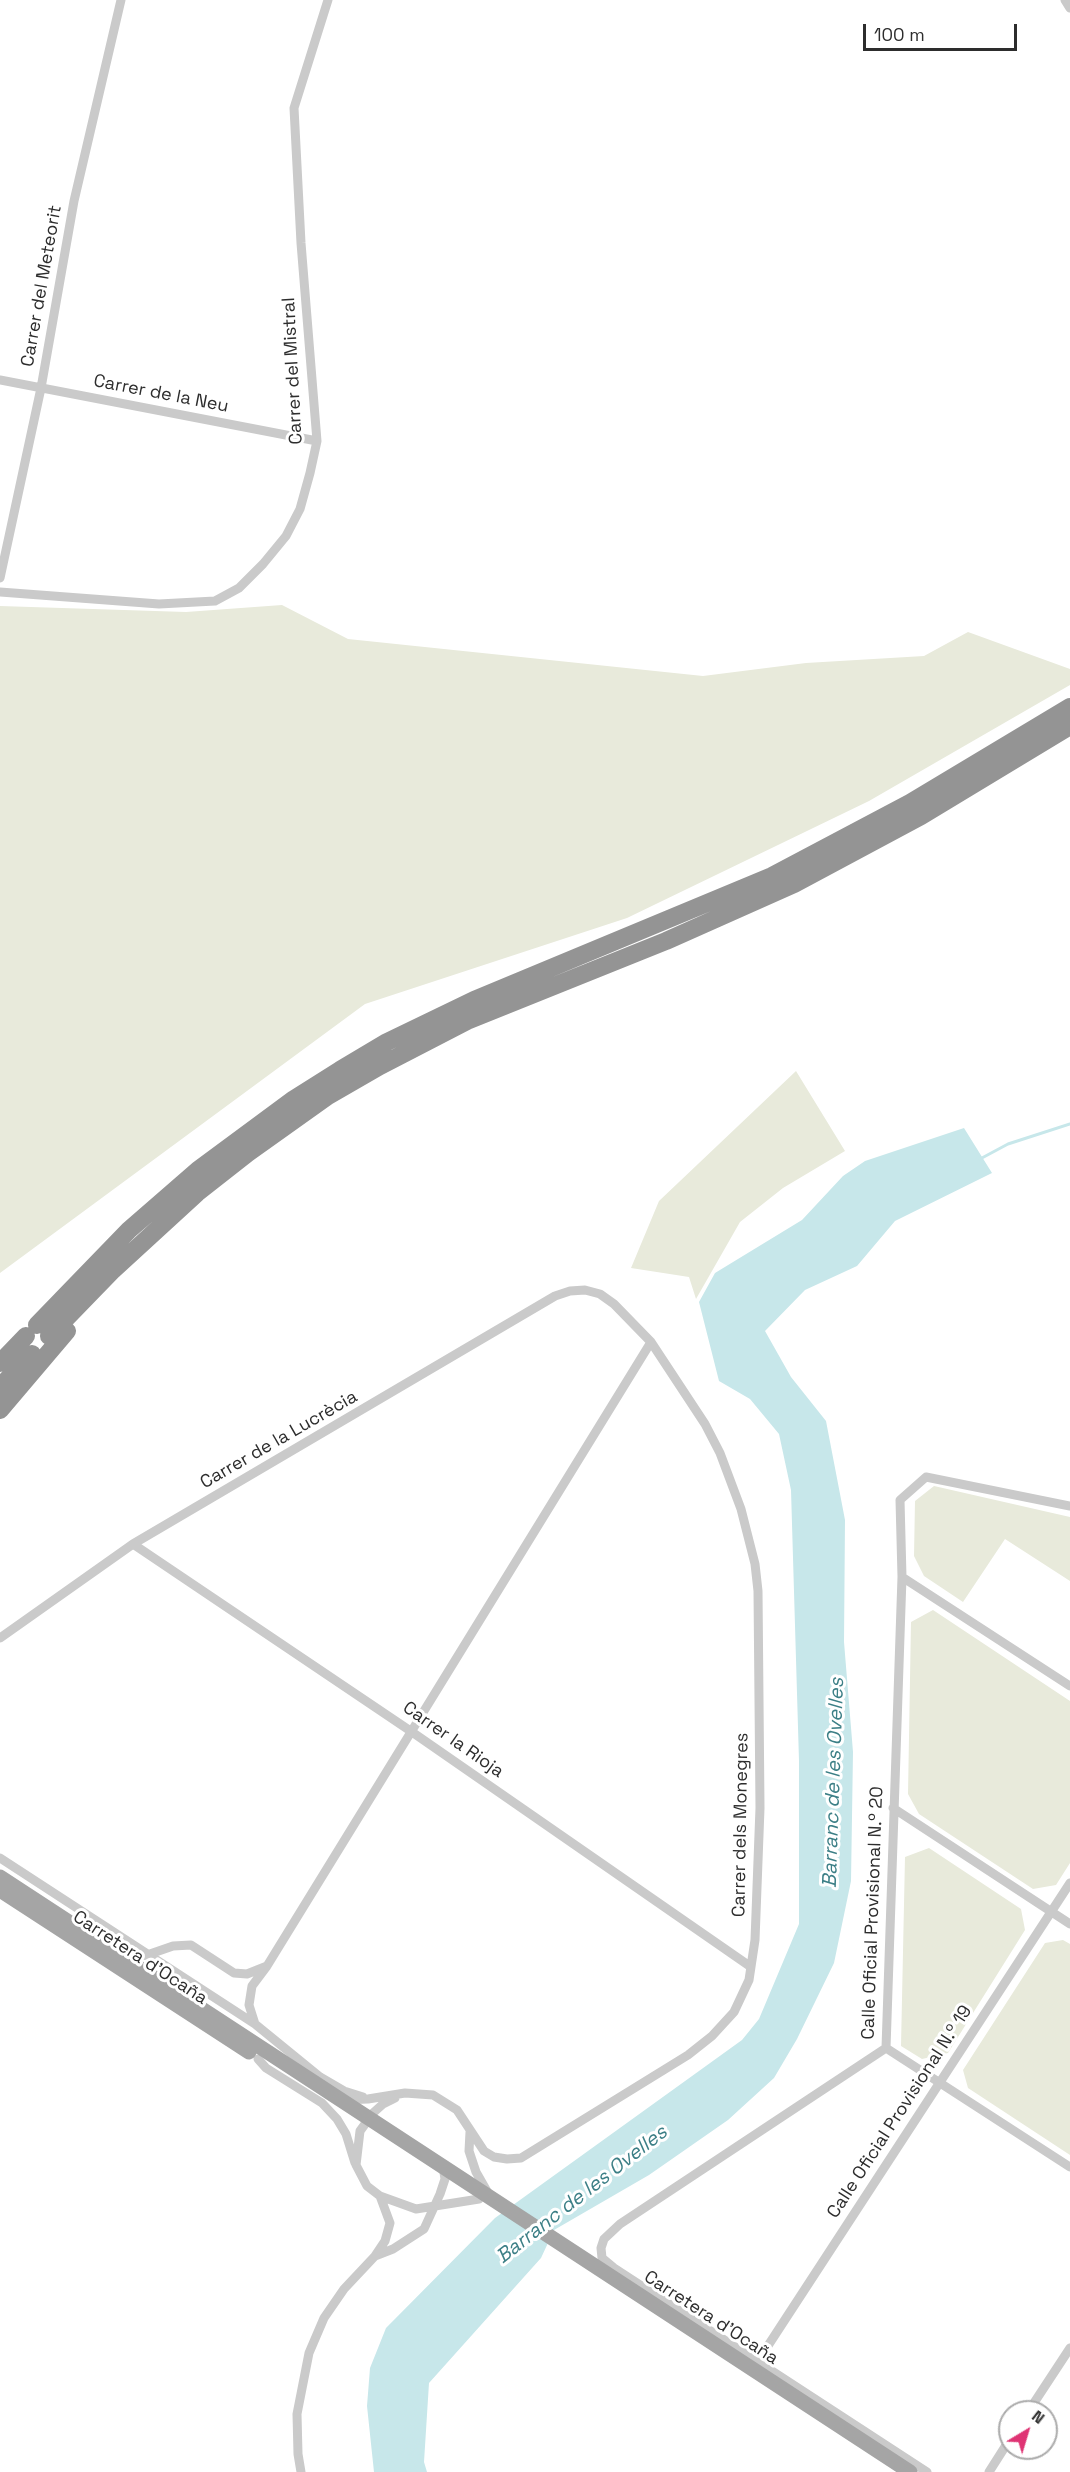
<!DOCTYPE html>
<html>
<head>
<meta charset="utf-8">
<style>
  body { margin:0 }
  #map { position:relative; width:1070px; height:2472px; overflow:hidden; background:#fff; font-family:"Space Grotesk",sans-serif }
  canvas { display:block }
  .north { position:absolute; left:998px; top:2400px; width:60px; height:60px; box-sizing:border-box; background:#fff; border:2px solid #ababab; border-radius:50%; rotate:38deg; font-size:16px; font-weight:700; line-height:24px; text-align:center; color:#2d2d2d }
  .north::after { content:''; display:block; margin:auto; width:21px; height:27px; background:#df3474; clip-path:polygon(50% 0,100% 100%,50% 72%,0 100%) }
  .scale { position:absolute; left:863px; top:24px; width:154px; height:27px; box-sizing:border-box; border:3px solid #2d2d2d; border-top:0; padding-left:8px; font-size:18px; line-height:21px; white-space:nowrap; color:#2d2d2d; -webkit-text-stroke:4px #fff; paint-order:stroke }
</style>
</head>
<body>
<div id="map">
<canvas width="1070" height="2472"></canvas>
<div class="north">N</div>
<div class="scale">100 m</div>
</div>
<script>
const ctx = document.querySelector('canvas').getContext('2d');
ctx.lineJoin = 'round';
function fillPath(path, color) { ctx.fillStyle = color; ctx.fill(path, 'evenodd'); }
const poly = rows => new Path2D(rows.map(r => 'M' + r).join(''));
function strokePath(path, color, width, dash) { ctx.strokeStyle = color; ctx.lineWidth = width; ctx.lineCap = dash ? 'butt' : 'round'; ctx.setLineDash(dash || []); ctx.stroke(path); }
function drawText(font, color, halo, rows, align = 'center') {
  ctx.font = font + ' "Space Grotesk",sans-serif'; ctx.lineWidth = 6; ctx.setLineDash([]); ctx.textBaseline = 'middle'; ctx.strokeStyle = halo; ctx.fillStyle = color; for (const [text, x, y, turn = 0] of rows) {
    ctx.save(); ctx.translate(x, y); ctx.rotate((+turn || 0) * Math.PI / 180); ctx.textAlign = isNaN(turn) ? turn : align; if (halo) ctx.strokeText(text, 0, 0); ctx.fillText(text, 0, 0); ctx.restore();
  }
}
const green = poly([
  [282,605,348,639,703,676,806,663,924,656,968,632,1070,669,1070,685,869,801,627,918,365,1004,0,1273,0,606,186,612],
  [796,1071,845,1151,783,1188,740,1222,696,1299,689,1277,631,1268,659,1201],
  [934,1486,1070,1517,1070,1581,1005,1539,963,1602,924,1576,914,1556,915,1501],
  [933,1610,1070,1701,1070,1863,1056,1885,1033,1889,919,1814,908,1794,911,1622],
  [929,1848,1021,1909,1025,1930,948,2053,922,2059,901,2046,905,1857],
  [1063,1940,1070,1944,1070,2155,968,2088,963,2070,1045,1943]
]);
const water = poly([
  [964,1128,992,1173,895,1221,857,1266,805,1290,765,1331,791,1377,826,1421,845,1520,844,1642,853,1752,851,1881,834,1963,797,2039,774,2078,728,2120,649,2175,554,2230,541,2258,429,2383,424,2462,427,2472,374,2472,367,2406,370,2368,386,2328,495,2218,742,2040,759,2019,799,1924,799,1761,791,1490,779,1434,750,1399,719,1381,699,1302,715,1273,802,1220,843,1176,865,1161]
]);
const stream = poly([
  [980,1159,1008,1144,1070,1124]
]);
const minor = poly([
  [1065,0,1070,8],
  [0,380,317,441],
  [0,578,41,388,74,201,121,0],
  [0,592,159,604,215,601,239,588,263,564,286,536,300,509,310,473,317,441,301,243,294,108,328,0],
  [133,1544,412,1732,751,1967],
  [902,1577,1070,1686],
  [0,1638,133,1544,555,1296,570,1291,585,1290,600,1294,614,1304,651,1342,705,1424,720,1453,741,1509,755,1564,758,1591,760,1808,755,1940,749,1980,734,2012,712,2036,688,2055,521,2158,507,2159,494,2157,484,2151,457,2110,433,2095,405,2093,368,2099,342,2100],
  [893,1808,1070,1924],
  [0,1858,255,2024,320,2077,344,2091,363,2097],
  [125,1958,147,1955,173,1946,191,1945,234,1973,247,1974,267,1966,252,1986,249,2005,255,2024],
  [267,1966,651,1342],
  [886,2048,1070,2167],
  [258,2059,266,2068,322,2103,337,2119,346,2134,355,2163],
  [395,2098,383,2104,373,2113,360,2131,356,2165,367,2186,380,2196,416,2209,479,2199],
  [470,2132,469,2151,476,2172,488,2193],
  [375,2256,393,2249,424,2229,440,2194,445,2179,443,2166],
  [758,2361,1070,1883],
  [1028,2412,1070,2348],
  [301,2472,298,2454,297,2414,309,2353,324,2318,344,2289,375,2256,385,2241,390,2223,380,2196],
  [927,2472,614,2268,602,2258,601,2248,604,2239,620,2224,886,2048,902,1577,900,1500,926,1477,1070,1506],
  [989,2472,1010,2439]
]);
const primary = poly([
  [0,1877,910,2472],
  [0,1890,249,2052]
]);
const motorway = poly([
  [37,1325,129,1230,198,1170,294,1099,340,1070,387,1042,474,1000,772,876,910,803,1070,707],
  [49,1336,113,1270,197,1193,248,1153,328,1096,380,1066,467,1021,666,941,794,884,921,816,1070,726],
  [0,1363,26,1336],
  [0,1387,32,1354],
  [0,1410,67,1331]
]);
const streetNames = [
  ["Carrer del Meteorit",42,286,-80],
  ["Carrer del Mistral",293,371,-93],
  ["Carrer de la Neu",161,394,11],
  ["Carrer de la Lucrècia",279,1440,-30],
  ["Carrer la Rioja",453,1740,35],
  ["Carrer dels Monegres",741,1825,-89],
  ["Calle Oficial Provisional N.º 20",873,1913,-88],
  ["Carretera d'Ocaña",140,1958,33],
  ["Calle Oficial Provisional N.º 19",900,2112,-57],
  ["Carretera d'Ocaña",711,2318,33]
];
const waterNames = [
  ["Barranc de les Ovelles",834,1783,-88],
  ["Barranc de les Ovelles",582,2195,-38]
];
fillPath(green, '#e8eadb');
fillPath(water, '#c7e7ea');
strokePath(stream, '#c7e7ea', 3);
strokePath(minor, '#cacaca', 9);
strokePath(primary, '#a5a5a5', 15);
strokePath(motorway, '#949494', 18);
drawText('18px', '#2d2d2d', '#fff', streetNames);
drawText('italic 20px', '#3c7f86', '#fff', waterNames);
</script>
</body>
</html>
